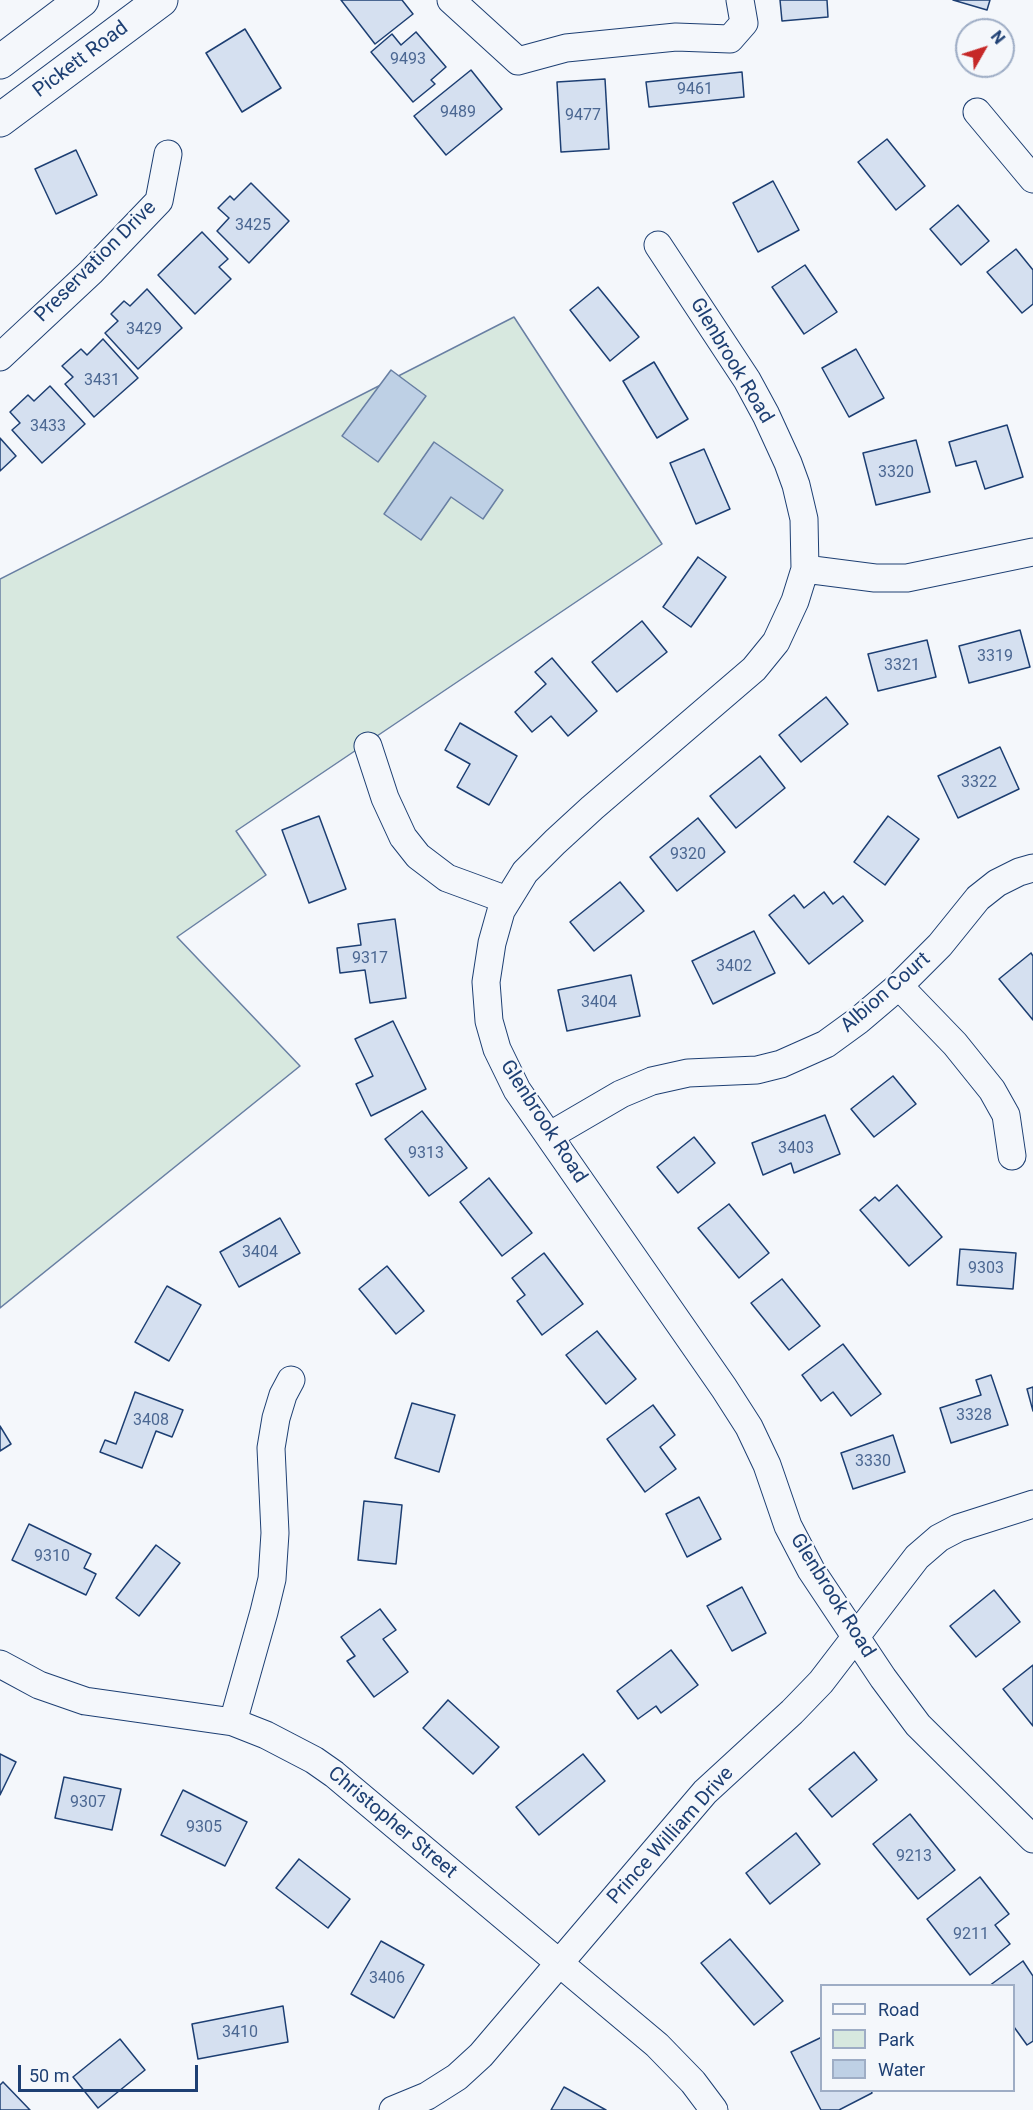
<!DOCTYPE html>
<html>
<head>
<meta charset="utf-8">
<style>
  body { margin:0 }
  #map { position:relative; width:1033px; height:2110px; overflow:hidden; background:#f4f7fb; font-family:Roboto,sans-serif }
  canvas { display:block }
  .legend { position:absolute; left:820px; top:1984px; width:195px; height:108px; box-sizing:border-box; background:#f4f7fb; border:2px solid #9eadc5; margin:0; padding:8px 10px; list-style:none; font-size:18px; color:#1d3f73 }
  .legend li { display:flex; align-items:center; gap:12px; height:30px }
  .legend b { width:30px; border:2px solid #9eadc5 }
  .north { position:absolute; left:955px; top:18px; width:60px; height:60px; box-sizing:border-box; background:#f4f7fb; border:2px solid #9eadc5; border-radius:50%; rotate:51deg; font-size:16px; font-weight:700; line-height:24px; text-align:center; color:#1d3f73 }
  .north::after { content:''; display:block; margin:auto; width:21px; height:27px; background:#c62828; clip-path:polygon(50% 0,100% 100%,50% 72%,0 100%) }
  .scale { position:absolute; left:18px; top:2065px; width:180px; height:27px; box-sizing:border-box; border:3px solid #1d3f73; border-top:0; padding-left:8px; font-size:18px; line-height:21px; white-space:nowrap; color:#1d3f73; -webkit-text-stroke:4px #f4f7fb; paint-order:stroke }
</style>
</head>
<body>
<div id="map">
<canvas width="1033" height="2110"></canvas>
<ul class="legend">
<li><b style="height:8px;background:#f4f7fb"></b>Road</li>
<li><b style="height:16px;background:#d7e8df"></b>Park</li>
<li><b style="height:16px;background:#bed0e5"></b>Water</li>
</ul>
<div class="north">N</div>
<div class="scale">50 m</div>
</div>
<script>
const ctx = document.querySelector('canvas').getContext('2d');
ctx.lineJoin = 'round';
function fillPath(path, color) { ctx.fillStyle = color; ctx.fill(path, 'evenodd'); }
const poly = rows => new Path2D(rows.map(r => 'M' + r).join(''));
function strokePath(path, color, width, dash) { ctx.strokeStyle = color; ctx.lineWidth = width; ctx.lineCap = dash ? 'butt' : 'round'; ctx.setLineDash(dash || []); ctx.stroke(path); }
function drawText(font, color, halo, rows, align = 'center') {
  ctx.font = font + ' Roboto,sans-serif'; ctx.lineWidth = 4.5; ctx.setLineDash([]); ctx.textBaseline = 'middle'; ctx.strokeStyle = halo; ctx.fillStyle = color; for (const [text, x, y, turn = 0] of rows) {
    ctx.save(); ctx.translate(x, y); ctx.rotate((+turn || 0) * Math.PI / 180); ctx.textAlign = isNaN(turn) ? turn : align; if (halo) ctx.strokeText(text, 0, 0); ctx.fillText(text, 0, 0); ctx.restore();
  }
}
const green = poly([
  [514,317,662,544,236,831,266,875,177,937,300,1066,0,1308,0,579,514,317]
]);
const water = poly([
  [391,370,426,396,378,462,342,436,391,370],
  [434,442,503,490,483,519,451,497,421,540,384,514,434,442]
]);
const building = poly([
  [341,0,402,0,413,14,375,44,341,0],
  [780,0,827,0,828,17,782,21,780,0],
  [953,0,990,0,987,10,953,0],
  [245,29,281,88,242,112,206,53,245,29],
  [416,32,446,67,431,80,435,84,413,102,371,52,392,34,401,45,416,32],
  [471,70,502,109,446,155,414,116,471,70],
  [742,72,744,97,649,107,646,82,742,72],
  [605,79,609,149,561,152,557,82,605,79],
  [887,139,925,186,896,210,858,162,887,139],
  [76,150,97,195,56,214,35,169,76,150],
  [773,181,799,230,758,252,733,203,773,181],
  [251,183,289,221,249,263,217,231,229,218,218,208,230,196,234,200,251,183],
  [958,205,989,241,961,265,930,229,958,205],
  [202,232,228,259,219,267,231,279,195,314,158,275,202,232],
  [1016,249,1033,270,1033,304,1022,313,987,272,1016,249],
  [805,265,837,312,804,334,772,287,805,265],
  [598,287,639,337,610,361,570,310,598,287],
  [147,289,182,328,138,369,105,333,118,321,111,314,124,301,130,306,147,289],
  [103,339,138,378,94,417,65,384,73,377,62,366,81,349,87,355,103,339],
  [856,349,884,398,849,417,822,368,856,349],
  [654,362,688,419,657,438,623,381,654,362],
  [50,386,85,424,42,463,12,430,20,423,10,412,28,395,34,401,50,386],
  [1007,425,1023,477,985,489,976,461,956,466,949,442,1007,425],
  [0,438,16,456,0,471,0,438],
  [916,440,930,492,876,505,863,453,916,440],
  [704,449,730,509,696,524,670,463,704,449],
  [698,557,726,577,691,627,663,607,698,557],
  [642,621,667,652,617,692,592,662,642,621],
  [1020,630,1030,667,969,683,959,646,1020,630],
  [927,640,936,677,878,691,868,654,927,640],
  [552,658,597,711,568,736,551,716,532,732,515,712,546,684,535,672,552,658],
  [826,697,848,724,801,762,779,735,826,697],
  [460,723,517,756,489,805,457,787,470,764,445,750,460,723],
  [1000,747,1019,789,958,818,938,776,1000,747],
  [760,756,785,788,736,828,710,796,760,756],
  [319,816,346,889,309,903,282,830,319,816],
  [888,816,919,839,885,885,854,862,888,816],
  [698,818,725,852,677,891,650,857,698,818],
  [620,882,644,911,594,951,570,922,620,882],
  [824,892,833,904,843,896,863,921,809,964,769,915,794,895,804,908,824,892],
  [395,919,406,998,370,1003,365,970,340,973,337,948,361,945,358,924,395,919],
  [754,931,775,973,713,1004,692,961,754,931],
  [1031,953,1033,956,1033,1020,999,979,1031,953],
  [631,975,640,1016,567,1031,558,990,631,975],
  [393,1021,426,1089,371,1116,356,1084,373,1076,355,1039,393,1021],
  [893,1076,916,1104,874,1137,851,1109,893,1076],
  [422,1111,467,1168,429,1196,385,1139,422,1111],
  [825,1115,840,1154,794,1173,791,1163,763,1175,752,1143,825,1115],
  [694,1137,715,1163,678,1193,657,1167,694,1137],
  [489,1178,532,1233,502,1256,460,1202,489,1178],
  [897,1185,942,1237,909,1266,860,1210,875,1197,879,1201,897,1185],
  [729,1204,769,1253,739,1278,698,1228,729,1204],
  [280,1218,300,1253,239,1287,220,1252,280,1218],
  [960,1249,1016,1253,1013,1289,957,1285,960,1249],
  [544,1253,583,1304,542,1335,517,1301,525,1295,512,1278,544,1253],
  [387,1266,424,1311,396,1334,359,1289,387,1266],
  [782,1279,820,1326,789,1350,751,1303,782,1279],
  [167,1286,201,1305,169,1361,135,1342,167,1286],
  [597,1331,636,1379,606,1404,566,1355,597,1331],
  [843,1344,881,1394,851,1416,833,1392,821,1401,802,1375,843,1344],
  [991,1375,1008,1425,951,1443,940,1408,981,1395,976,1380,991,1375],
  [1033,1387,1033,1411,1027,1389,1033,1387],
  [135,1392,183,1410,172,1437,156,1431,142,1468,100,1452,105,1440,116,1444,135,1392],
  [412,1403,455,1415,439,1472,395,1458,412,1403],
  [653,1405,675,1435,660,1447,676,1469,645,1492,607,1439,653,1405],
  [0,1426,11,1444,0,1451,0,1426],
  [893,1435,905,1472,853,1489,841,1453,893,1435],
  [699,1497,721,1539,687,1557,666,1514,699,1497],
  [364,1501,402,1505,396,1564,358,1560,364,1501],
  [29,1524,91,1554,84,1568,96,1574,86,1595,12,1560,29,1524],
  [156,1545,180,1563,139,1616,116,1598,156,1545],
  [742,1587,766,1633,732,1651,707,1606,742,1587],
  [994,1590,1020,1622,976,1657,950,1626,994,1590],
  [380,1609,396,1630,383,1639,408,1672,374,1697,347,1661,355,1656,341,1637,380,1609],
  [671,1650,698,1685,661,1713,656,1706,638,1719,617,1691,671,1650],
  [1033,1665,1033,1726,1003,1689,1033,1665],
  [448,1700,499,1747,473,1774,423,1728,448,1700],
  [854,1752,877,1780,832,1817,809,1789,854,1752],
  [0,1754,16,1762,0,1795,0,1754],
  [583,1754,605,1781,539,1835,516,1807,583,1754],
  [64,1777,121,1789,112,1830,55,1818,64,1777],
  [183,1790,247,1822,225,1866,161,1835,183,1790],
  [910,1814,955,1870,918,1899,873,1844,910,1814],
  [796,1833,820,1864,770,1904,746,1873,796,1833],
  [299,1859,350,1899,328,1928,276,1888,299,1859],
  [980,1877,1009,1914,995,1925,1010,1944,970,1975,927,1919,980,1877],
  [730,1939,783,2001,754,2025,701,1963,730,1939],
  [381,1941,424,1965,394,2018,351,1994,381,1941],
  [1023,1961,1033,1976,1033,2041,1027,2045,1014,2027,1014,1986,989,1986,1023,1961],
  [283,2006,288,2042,198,2059,192,2024,283,2006],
  [822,2037,822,2090,871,2090,872,2093,839,2110,821,2110,791,2052,822,2037],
  [120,2039,145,2070,98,2108,73,2077,120,2039],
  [3,2082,30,2110,0,2110,0,2085,3,2082],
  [564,2087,606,2110,551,2110,564,2087]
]);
const minor = poly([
  [451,0,518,61,566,48,676,37,730,39,744,23,740,0],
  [977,112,1033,179],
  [658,245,747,380,766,415,788,463,796,485,804,519,805,569,795,601,776,642,754,669,592,808,555,842,525,872,501,911,492,943,486,982,489,1021,497,1049,517,1090,724,1388,749,1427,767,1465,788,1526,811,1570,883,1678,918,1725,1033,1839],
  [0,357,91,272,159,201,168,154],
  [805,569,875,578,907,578,1033,552],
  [368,746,385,798,403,837,418,856,447,878,507,900],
  [899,986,955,1044,992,1090,1006,1115,1012,1156],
  [549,1136,621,1094,652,1081,688,1073,757,1070,781,1064,826,1044,859,1020,899,986,940,945,978,898,997,883,1019,872,1033,868],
  [0,1664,39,1685,85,1701,233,1722,266,1735,314,1760,334,1774,657,2045,693,2082,714,2110],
  [233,1722,264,1612,272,1579,275,1533,271,1448,276,1418,283,1395,291,1380],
  [393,2110,427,2096,457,2077,481,2055,705,1792,792,1712,821,1682,917,1557,939,1538,958,1528,1033,1504]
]);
const major = poly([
  [0,62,82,0],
  [0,120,161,0]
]);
const numberNames = [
  ["9493",408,60],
  ["9461",695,90],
  ["9489",458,113],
  ["9477",583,116],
  ["3425",253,226],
  ["3429",144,330],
  ["3431",102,381],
  ["3433",48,427],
  ["3320",896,473],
  ["3319",995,657],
  ["3321",902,666],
  ["3322",979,783],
  ["9320",688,855],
  ["9317",370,959],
  ["3402",734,967],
  ["3404",599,1003],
  ["3403",796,1149],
  ["9313",426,1154],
  ["3404",260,1253],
  ["9303",986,1269],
  ["3328",974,1416],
  ["3408",151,1421],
  ["3330",873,1462],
  ["9310",52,1557],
  ["9307",88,1803],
  ["9305",204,1828],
  ["9213",914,1857],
  ["9211",971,1935],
  ["3406",387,1979],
  ["3410",240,2033]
];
const streetNames = [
  ["Pickett Road",81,60,-37],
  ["Preservation Drive",96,262,-45],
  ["Glenbrook Road",731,361,59],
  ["Albion Court",886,993,-41],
  ["Glenbrook Road",543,1122,57],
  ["Glenbrook Road",832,1596,58],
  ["Christopher Street",392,1823,40],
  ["Prince William Drive",671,1836,-48]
];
fillPath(green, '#d7e8df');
strokePath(green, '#687fa3', 1.5);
fillPath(water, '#bed0e5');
strokePath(water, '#687fa3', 1.5);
fillPath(building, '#d5e0f0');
strokePath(building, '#1d3f73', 1.5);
strokePath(minor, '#1d3f73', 29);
strokePath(major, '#1d3f73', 35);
strokePath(minor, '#f4f7fb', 27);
strokePath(major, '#f4f7fb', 33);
drawText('16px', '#4b6792', null, numberNames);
drawText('20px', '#1d3f73', '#f4f7fb', streetNames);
</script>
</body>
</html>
